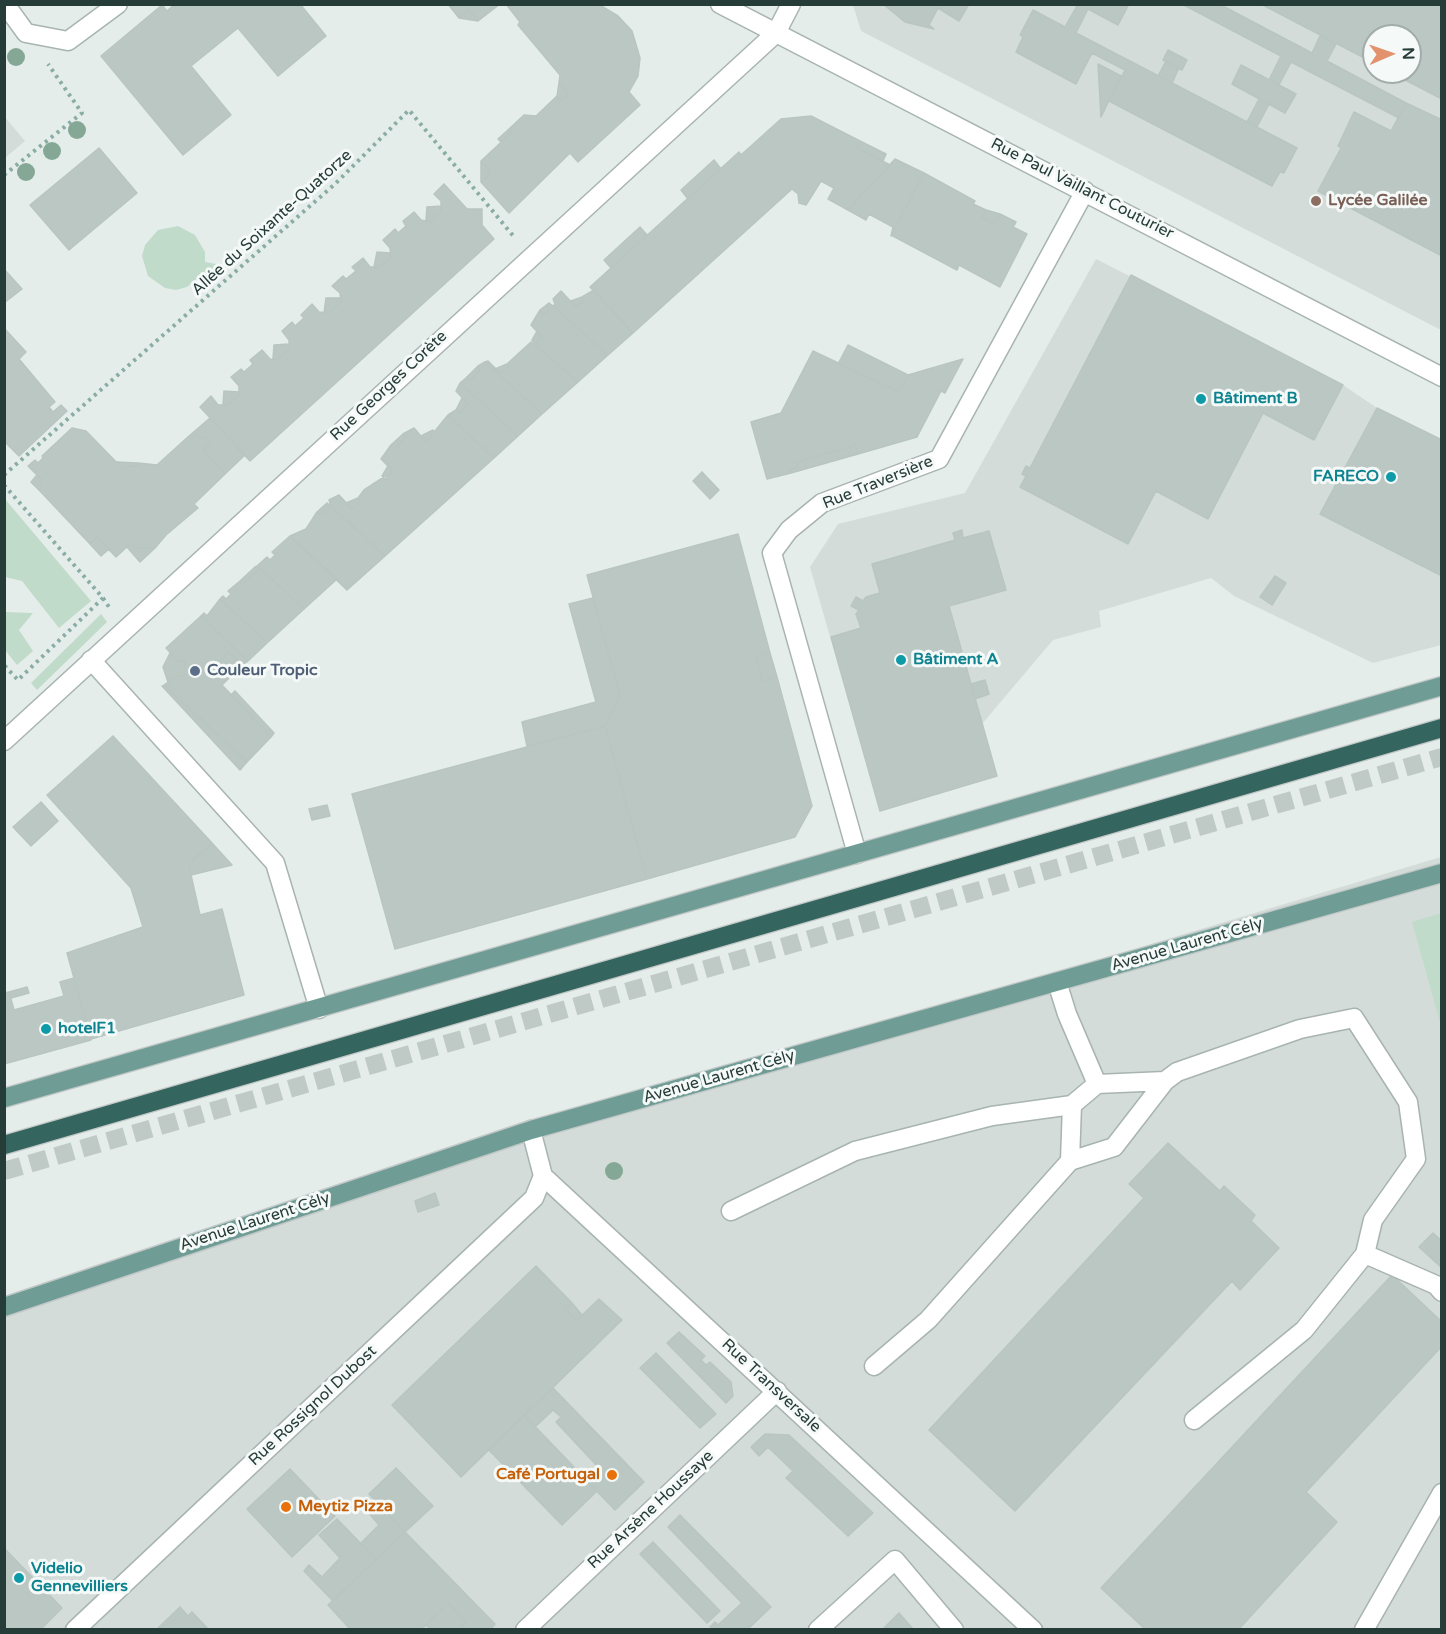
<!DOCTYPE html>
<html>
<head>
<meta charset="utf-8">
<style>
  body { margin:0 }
  #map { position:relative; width:1446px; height:1634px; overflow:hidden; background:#e5edea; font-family:"Varela Round",sans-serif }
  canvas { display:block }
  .frame { position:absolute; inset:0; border:6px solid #263c38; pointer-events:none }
  .north { position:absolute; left:1362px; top:24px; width:60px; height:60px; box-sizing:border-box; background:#f5f9f8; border:2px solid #a2adab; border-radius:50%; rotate:88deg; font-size:16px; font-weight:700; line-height:24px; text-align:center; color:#263c38 }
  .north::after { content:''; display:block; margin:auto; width:21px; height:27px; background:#e2936d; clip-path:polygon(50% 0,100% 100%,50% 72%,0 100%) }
</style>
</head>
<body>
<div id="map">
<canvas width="1446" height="1634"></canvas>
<div class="frame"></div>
<div class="north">N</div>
</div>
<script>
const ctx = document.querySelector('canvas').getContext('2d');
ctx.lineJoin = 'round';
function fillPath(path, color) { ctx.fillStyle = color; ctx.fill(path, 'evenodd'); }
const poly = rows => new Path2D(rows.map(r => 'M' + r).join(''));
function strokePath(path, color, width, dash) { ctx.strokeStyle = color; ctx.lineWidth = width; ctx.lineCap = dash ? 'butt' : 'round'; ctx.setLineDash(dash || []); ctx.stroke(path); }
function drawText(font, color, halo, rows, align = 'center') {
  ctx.font = font + ' "Varela Round",sans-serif'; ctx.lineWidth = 6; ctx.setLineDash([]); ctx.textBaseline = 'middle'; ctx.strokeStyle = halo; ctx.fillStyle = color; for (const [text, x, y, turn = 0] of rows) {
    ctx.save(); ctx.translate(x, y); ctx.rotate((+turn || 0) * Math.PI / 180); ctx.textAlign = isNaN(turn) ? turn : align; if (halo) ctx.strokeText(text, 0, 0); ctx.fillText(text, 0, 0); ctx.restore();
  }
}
const built = poly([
  [853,5,1441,5,1441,330,861,31],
  [1374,36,1410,36,1410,72,1374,72],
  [4,116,25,141,5,158,4,158],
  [1096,259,1343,385,1377,408,1441,440,1441,645,1373,663,1234,596,1211,578,1099,611,1101,627,1053,640,982,724,997,776,880,811,810,567,838,524,965,493],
  [1441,857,1441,1629,5,1630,5,1315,531,1130]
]);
const green = poly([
  [178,226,195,235,205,252,205,262,227,266,210,282,199,277,187,287,176,290,165,288,148,276,142,256,145,245,158,230],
  [5,499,91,601,59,628,22,581,5,577],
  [4,612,33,613,19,630,33,651,17,665,5,650],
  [101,614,107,622,37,690,31,683],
  [1441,913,1442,913,1441,1026,1412,922]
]);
const building = poly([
  [175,4,300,4,326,36,278,76,238,28,191,66,231,115,183,155,101,56,162,5,167,11,175,4],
  [448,4,500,4,478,21,469,9,459,18,448,4],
  [506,4,598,4,618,16,632,31,640,58,638,76,629,92,640,105,578,162,570,153,509,213,481,182,491,172,481,161,512,132,509,129,524,115,536,116,557,96,561,101,569,94,559,83,560,75,518,25,520,22,506,4],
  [883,4,969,4,959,21,938,8,929,25,934,29,905,22,883,4],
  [1078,4,1128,6,1118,25,1088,9,1076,33,1297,148,1284,173,1280,172,1272,186,1109,101,1125,70,1092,53,1076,84,1016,52,1023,37,1020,35,1033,10,1065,27,1078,4],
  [1182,4,1219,4,1312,53,1320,36,1336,44,1327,61,1406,103,1399,118,1291,62,1279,85,1269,80,1281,56,1182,4],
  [1261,4,1442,4,1442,99,1390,72,1410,72,1410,36,1374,36,1374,63,1261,4],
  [469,9,478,21,459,18,469,9],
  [1168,50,1187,60,1182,70,1163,60,1168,50],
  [1166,61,1179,68,1172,83,1158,76,1166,61],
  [1098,64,1121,76,1101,117,1098,64],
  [1241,65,1296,94,1285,113,1232,84,1241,65],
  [559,83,569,94,561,101,557,96,559,83],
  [1259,99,1269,104,1257,127,1247,122,1259,99],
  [1406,103,1442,120,1442,256,1318,191,1341,148,1338,146,1354,112,1391,131,1406,103],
  [811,116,860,141,856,147,890,165,848,210,828,199,834,188,821,181,806,205,799,203,798,194,792,189,633,333,590,287,739,152,741,155,781,119,811,116],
  [509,129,512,132,501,142,498,139,509,129],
  [860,141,886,154,883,161,856,147,860,141],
  [99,148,137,193,69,250,30,205,99,148],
  [895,159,924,173,891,236,893,227,869,214,866,220,848,210,895,159],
  [714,160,721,169,688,199,681,190,714,160],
  [481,161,491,172,481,182,481,161],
  [924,173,975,201,973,204,986,210,982,218,995,224,1000,214,1016,222,1013,227,1027,234,1000,287,959,265,957,270,891,235,924,173],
  [444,184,467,209,482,209,482,225,494,239,250,461,200,407,211,396,218,405,227,405,239,395,239,386,231,377,241,369,244,372,253,364,250,360,262,350,270,359,277,360,289,349,289,340,282,331,292,322,295,326,304,318,301,315,312,304,319,312,329,313,341,302,340,293,332,286,343,276,346,279,356,271,352,267,363,258,370,267,379,267,391,257,390,248,383,240,395,229,398,233,406,226,403,221,414,212,421,220,430,222,441,212,441,201,434,194,444,184],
  [441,206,441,212,430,222,426,220,427,207,441,206],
  [986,210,1000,214,995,224,982,218,986,210],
  [640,227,647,235,611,268,604,260,640,227],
  [377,252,390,253,391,257,379,267,374,267,377,252],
  [4,269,22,289,4,303,4,269],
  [1131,275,1343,385,1314,440,1263,413,1208,519,1156,491,1128,544,1020,487,1026,476,1022,474,1026,466,1030,468,1131,275],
  [594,290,633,333,608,355,553,306,555,304,553,299,561,291,576,307,584,300,582,297,594,290],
  [582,297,584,300,576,307,571,301,582,297],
  [326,298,340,298,341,302,329,313,324,313,326,298],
  [549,303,553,306,544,315,540,310,549,303],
  [553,306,608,355,578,382,535,344,542,337,531,325,540,310,544,315,553,306],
  [4,328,26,352,19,359,55,402,49,407,53,412,61,405,67,411,19,456,4,441,4,328],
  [537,331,542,337,535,344,532,340,537,331],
  [531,342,578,382,542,414,485,362,488,361,501,374,509,366,507,364,531,342],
  [289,344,289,349,277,360,273,359,274,345,289,344],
  [848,345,908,375,899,392,838,364,848,345],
  [813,351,899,392,908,375,963,359,945,393,941,391,917,437,858,454,856,445,796,462,797,467,790,469,791,473,767,479,751,422,781,413,813,351],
  [485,362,542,414,518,436,460,383,466,378,469,381,480,371,478,366,485,362],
  [507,364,509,366,501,374,495,369,507,364],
  [478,366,480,371,469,381,466,378,478,366],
  [460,383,518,436,494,458,448,415,456,410,459,413,468,404,456,391,460,383],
  [224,391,239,392,239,395,227,405,223,405,224,391],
  [462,398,468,404,459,413,456,410,462,398],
  [1377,408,1442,440,1442,576,1320,514,1377,408],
  [448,415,494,458,385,556,331,506,329,500,339,495,352,509,360,501,358,498,364,490,393,471,381,459,391,445,395,449,405,438,403,434,414,428,426,442,448,415],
  [210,418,245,455,225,474,203,449,211,441,207,437,200,439,196,434,192,439,189,436,210,418],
  [72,428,86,431,123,469,127,466,138,466,138,463,157,465,189,436,192,439,196,434,200,439,207,437,211,441,203,449,225,474,194,504,198,508,166,535,155,548,137,548,131,543,116,557,97,537,90,544,40,491,42,480,28,466,35,460,38,463,43,458,42,456,72,428],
  [433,430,435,434,426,442,421,436,433,430],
  [403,434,405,438,395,449,391,445,403,434],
  [856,445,858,454,791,473,790,469,797,467,796,462,856,445],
  [117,462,138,463,138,466,127,466,123,469,117,462],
  [388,466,393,471,385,479,382,476,388,466],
  [702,472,719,490,710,499,693,481,702,472],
  [37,475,42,480,40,491,31,482,37,475],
  [358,498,360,501,352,509,346,503,358,498],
  [327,503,331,506,321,515,317,512,327,503],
  [331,506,385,556,347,590,290,536,306,529,317,512,321,515,331,506],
  [962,530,963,538,989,531,1006,590,949,606,997,776,880,811,831,637,861,628,856,614,859,610,851,606,856,597,863,601,866,597,880,593,872,564,955,540,953,533,962,530],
  [738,534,770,653,756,657,763,681,777,677,812,806,795,837,647,879,605,726,620,695,587,575,738,534],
  [290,536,337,579,304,609,257,566,267,557,270,560,275,555,272,552,290,536],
  [97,537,109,549,101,556,90,544,97,537],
  [131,543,137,548,155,548,140,562,127,547,131,543],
  [257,566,304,609,267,643,220,599,223,596,226,599,231,594,228,591,240,581,243,584,258,570,255,567,257,566],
  [255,567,258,570,243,584,240,581,255,567],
  [1275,576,1286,583,1272,605,1260,597,1275,576],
  [593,598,620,695,605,726,527,746,522,722,596,702,569,604,593,598],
  [220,599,267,643,248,661,201,616,204,613,207,616,220,599],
  [201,616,248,661,242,666,229,652,219,662,231,676,222,685,271,737,247,762,164,685,177,676,184,676,185,661,178,661,166,648,201,616],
  [229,652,242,666,231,676,219,662,229,652],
  [170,653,178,661,185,661,184,676,177,676,168,682,163,667,170,653],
  [770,653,777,677,763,681,756,657,770,653],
  [985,680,989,694,975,699,971,684,985,680],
  [165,685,247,762,240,770,162,686,165,685],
  [235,691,274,733,271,737,231,695,235,691],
  [605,726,647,879,395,949,352,794,605,726],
  [113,736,212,843,189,864,191,875,200,915,222,909,244,995,91,1039,67,953,143,927,131,888,47,795,113,736],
  [41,802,58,821,31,846,13,827,41,802],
  [327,805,330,816,312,820,309,809,327,805],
  [212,843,232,865,191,875,189,864,212,843],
  [74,978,91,1040,4,1064,4,993,9,992,14,1010,64,996,60,982,74,978],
  [27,987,29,993,11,998,9,992,27,987],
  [1168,1143,1220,1191,1224,1186,1255,1215,1251,1221,1279,1248,1240,1290,1232,1281,1015,1511,929,1430,1144,1198,1129,1184,1168,1143],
  [435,1193,439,1205,418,1212,415,1201,435,1193],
  [1433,1233,1442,1241,1442,1268,1419,1247,1433,1233],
  [536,1266,572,1303,565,1309,576,1321,599,1299,622,1320,461,1477,392,1405,536,1266],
  [1392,1275,1442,1322,1442,1346,1306,1492,1337,1522,1238,1630,1146,1630,1101,1588,1392,1275],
  [572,1303,582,1315,576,1321,565,1309,572,1303],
  [679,1332,705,1356,701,1360,706,1365,710,1362,731,1382,733,1396,726,1403,667,1343,679,1332],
  [656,1353,716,1414,700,1428,640,1368,656,1353],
  [553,1388,644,1482,615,1510,587,1481,600,1469,556,1422,561,1417,553,1410,535,1427,524,1415,553,1388],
  [524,1415,597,1491,562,1525,489,1450,524,1415],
  [765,1434,789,1435,873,1513,848,1536,786,1478,793,1471,768,1447,759,1456,751,1447,765,1434],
  [396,1468,433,1506,405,1532,369,1494,396,1468],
  [290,1469,335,1516,292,1557,247,1509,290,1469],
  [377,1502,405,1532,376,1559,361,1543,379,1525,367,1511,377,1502],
  [680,1515,771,1607,747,1630,713,1630,710,1627,715,1622,718,1625,742,1603,668,1527,680,1515],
  [337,1519,376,1559,333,1601,304,1571,309,1565,322,1577,340,1558,319,1535,337,1519],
  [405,1532,495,1624,490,1630,459,1630,466,1622,448,1603,421,1630,351,1630,328,1605,405,1532],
  [653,1542,720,1611,707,1623,640,1554,653,1542],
  [4,1548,62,1608,40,1630,4,1630,4,1548],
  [448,1603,466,1622,459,1630,431,1630,426,1625,448,1603],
  [180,1607,188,1616,192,1612,209,1630,156,1630,180,1607],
  [899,1613,914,1630,882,1630,899,1613]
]);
const highwayTunnel = poly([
  [4,1171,1442,757]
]);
const path = poly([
  [4,175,82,113,48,64],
  [4,475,335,184,409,110,515,238],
  [4,485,103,598,18,680,4,665],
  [103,598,111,610]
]);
const minor = poly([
  [5,4,26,33,68,41,118,4],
  [720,4,1442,377],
  [91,660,275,863,319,1009],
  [4,741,776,33,791,4],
  [857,854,772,553,789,530,822,503,939,459,1085,191],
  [1057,982,1067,1014,1097,1084,1165,1081,1177,1072,1300,1029,1354,1018,1408,1102,1416,1159,1373,1220,1365,1254],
  [531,1130,543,1176,1033,1630],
  [1070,1161,1114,1147,1165,1081],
  [731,1211,855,1151,992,1116,1072,1105,1097,1084],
  [874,1366,928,1320,1070,1161,1072,1105],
  [1194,1420,1304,1330,1365,1254,1436,1285,1442,1292],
  [75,1630,534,1198,543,1176],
  [525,1630,777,1391],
  [818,1630,895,1560,954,1630],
  [1364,1630,1442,1493]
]);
const major = poly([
  [4,1098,1442,686],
  [4,1307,531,1130,1442,873]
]);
const highway = poly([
  [4,1145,1442,728]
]);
const trees = [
  [16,57],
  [77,130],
  [52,151],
  [26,172],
  [614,1171]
];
const markers = [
  [1316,201,6,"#8d6e63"],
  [1201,399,6,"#0f9aa8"],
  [1391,477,6,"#0f9aa8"],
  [901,660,6,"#0f9aa8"],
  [195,671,6,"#5c6f8a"],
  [46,1029,6,"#0f9aa8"],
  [612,1475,6,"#e8710a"],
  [286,1507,6,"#e8710a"],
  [19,1578,6,"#0f9aa8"]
];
const streetNames = [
  ["Rue Paul Vaillant Couturier",1082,189,27],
  ["Allée du Soixante-Quatorze",272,223,-42],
  ["Rue Georges Corète",389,386,-43],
  ["Rue Traversière",878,483,-22],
  ["Avenue Laurent Cély",1187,945,-16],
  ["Avenue Laurent Cély",719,1077,-16],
  ["Avenue Laurent Cély",255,1222,-18],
  ["Rue Transversale",771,1386,43],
  ["Rue Rossignol Dubost",313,1406,-43],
  ["Rue Arsène Houssaye",651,1510,-43]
];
const educationNames = [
  ["Lycée Galilée",1328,201]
];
const cultureNames = [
  ["Bâtiment B",1213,399],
  ["FARECO",1379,477,"right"],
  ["Bâtiment A",913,660],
  ["hotelF1",58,1029],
  ["Videlio",31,1569],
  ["Gennevilliers",31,1587]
];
const serviceNames = [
  ["Couleur Tropic",207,671]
];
const foodNames = [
  ["Café Portugal",600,1475],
  ["Meytiz Pizza",298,1507,"left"]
];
fillPath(built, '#d3dcd9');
fillPath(green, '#c1dbca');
fillPath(building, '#bbc7c3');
strokePath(building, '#b8c5c1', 1.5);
strokePath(highwayTunnel, '#bfcac6', 18, [18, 9]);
strokePath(minor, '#a8b4b1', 21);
strokePath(major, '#c2c8c7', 21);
strokePath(highway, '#c2c8c7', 21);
strokePath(path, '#89aca4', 4, [3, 4.5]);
strokePath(minor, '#fff', 18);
strokePath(major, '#6f9d95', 18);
strokePath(highway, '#35655f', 18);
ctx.fillStyle = '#84a895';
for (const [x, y] of trees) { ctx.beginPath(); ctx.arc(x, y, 9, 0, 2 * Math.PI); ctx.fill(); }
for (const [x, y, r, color] of markers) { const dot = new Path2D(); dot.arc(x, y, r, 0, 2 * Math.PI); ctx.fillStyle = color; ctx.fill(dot); strokePath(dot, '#f5f9f8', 2); }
drawText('16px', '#263c38', '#f5f9f8', streetNames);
drawText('bold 16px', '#785e54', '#f5f9f8', educationNames, 'left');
drawText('bold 16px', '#0d838f', '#f5f9f8', cultureNames, 'left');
drawText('bold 16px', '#4e5e75', '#f5f9f8', serviceNames, 'left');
drawText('bold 16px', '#c56008', '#f5f9f8', foodNames, 'right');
</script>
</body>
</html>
